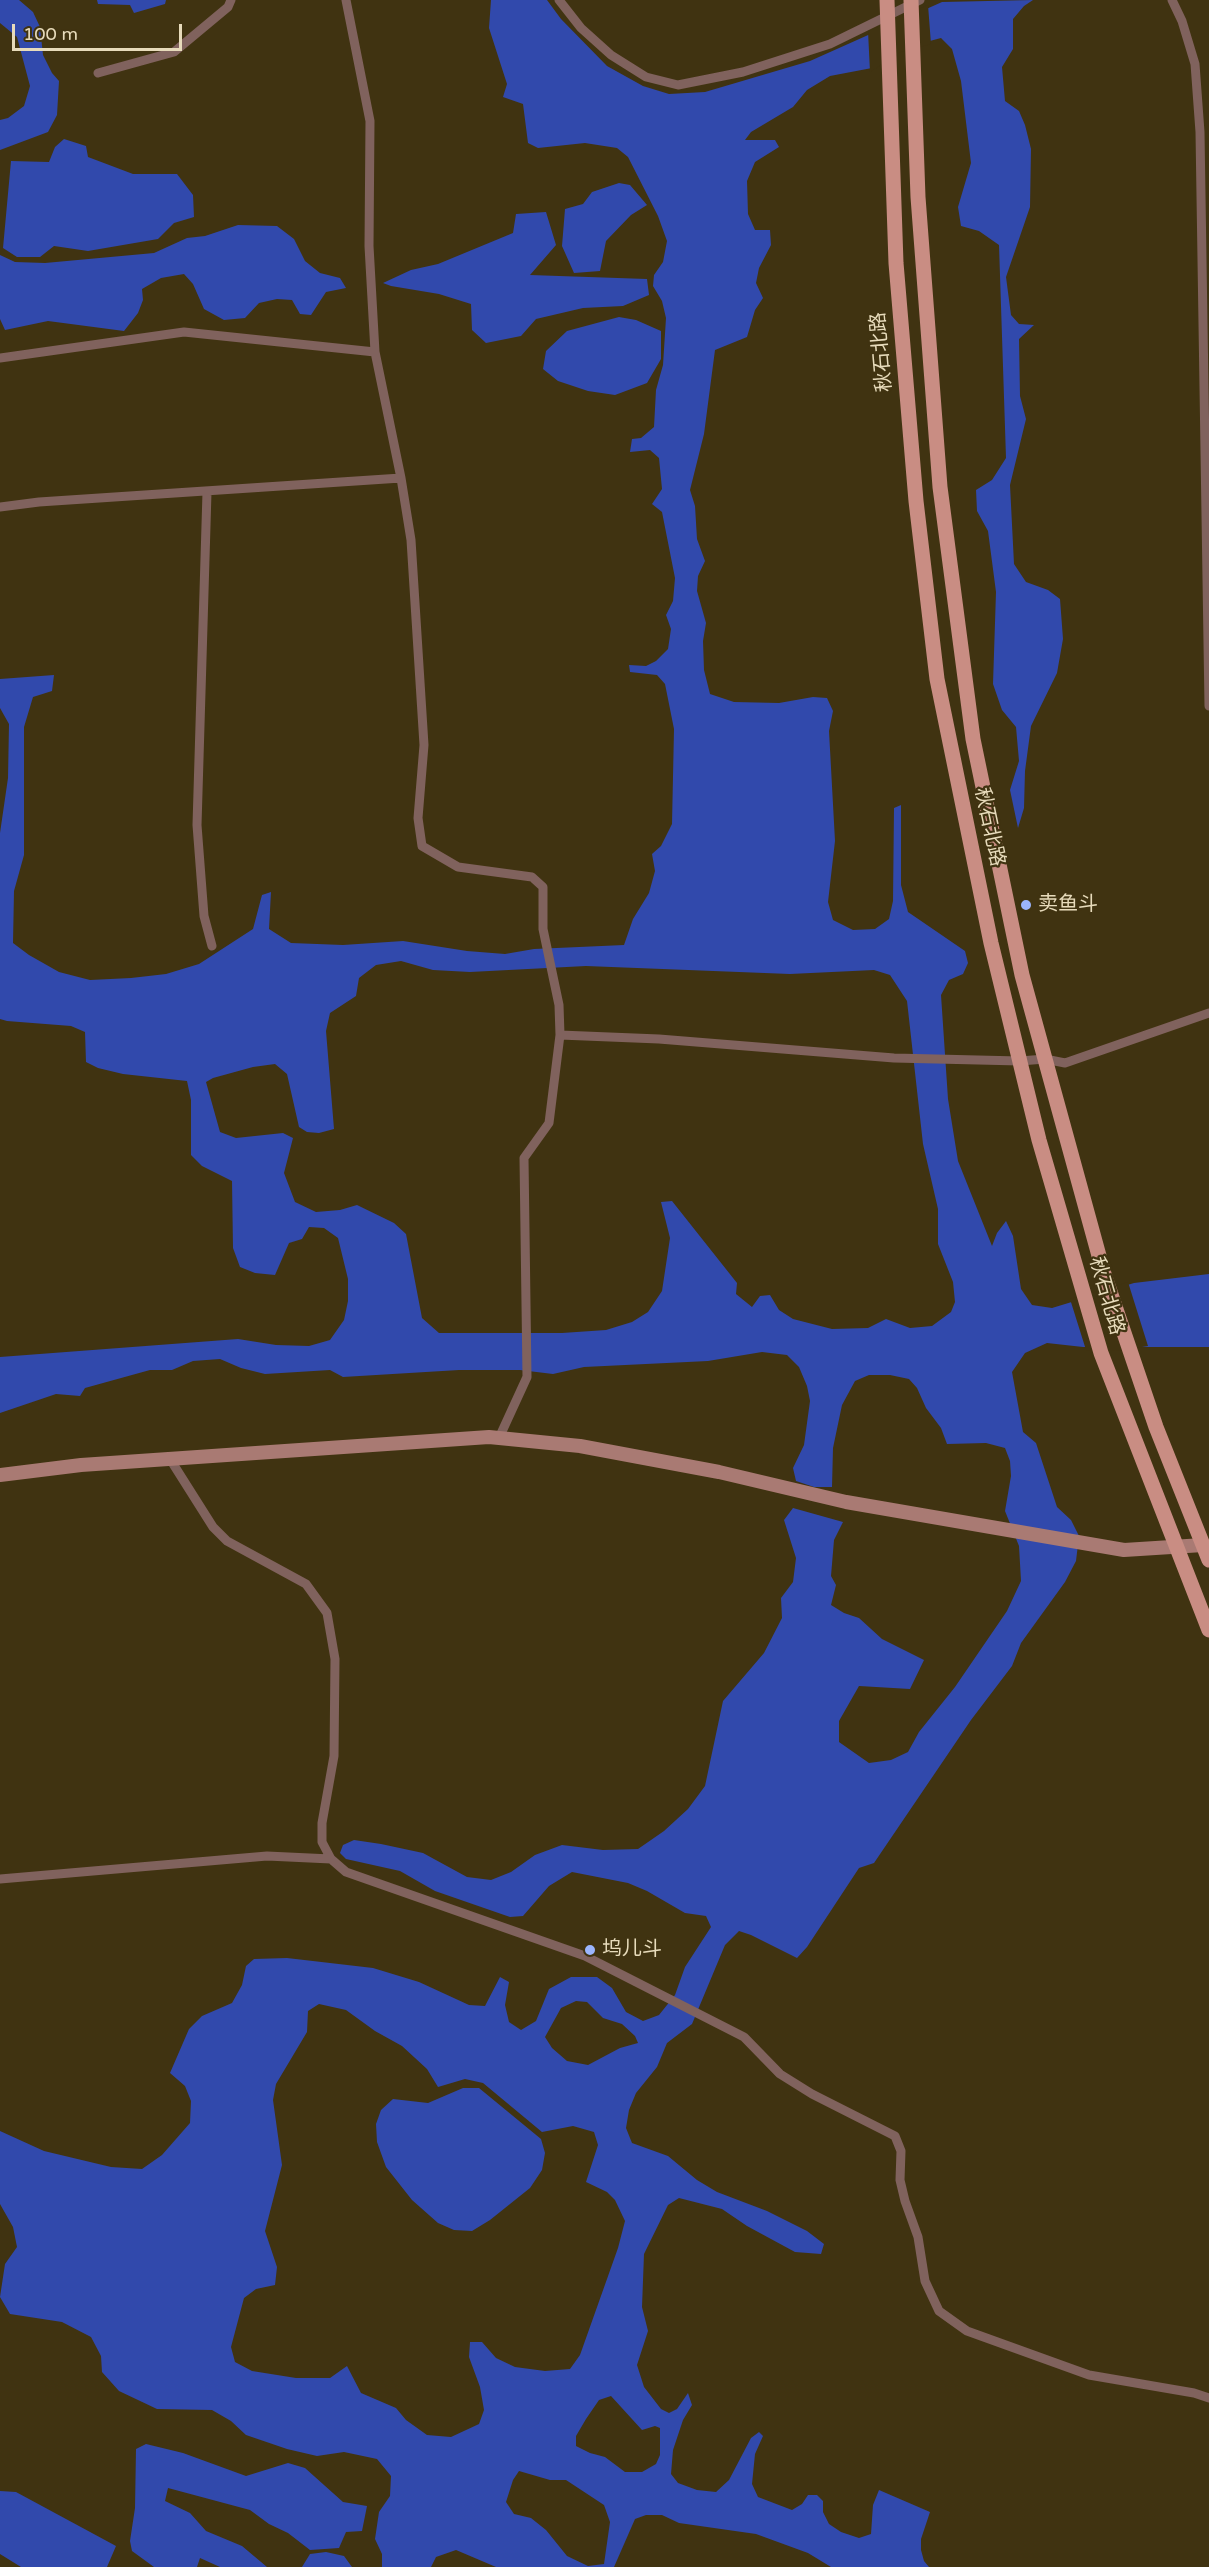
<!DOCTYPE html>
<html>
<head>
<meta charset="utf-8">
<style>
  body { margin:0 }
  #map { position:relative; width:1209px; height:2567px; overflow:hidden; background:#403311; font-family:"Varela Round",sans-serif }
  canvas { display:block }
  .scale { position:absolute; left:12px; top:24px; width:170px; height:27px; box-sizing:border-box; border:3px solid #e7dbbb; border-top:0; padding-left:8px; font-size:18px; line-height:21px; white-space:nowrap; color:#e7dbbb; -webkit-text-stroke:4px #403311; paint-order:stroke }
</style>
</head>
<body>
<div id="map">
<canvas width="1209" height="2567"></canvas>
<div class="scale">100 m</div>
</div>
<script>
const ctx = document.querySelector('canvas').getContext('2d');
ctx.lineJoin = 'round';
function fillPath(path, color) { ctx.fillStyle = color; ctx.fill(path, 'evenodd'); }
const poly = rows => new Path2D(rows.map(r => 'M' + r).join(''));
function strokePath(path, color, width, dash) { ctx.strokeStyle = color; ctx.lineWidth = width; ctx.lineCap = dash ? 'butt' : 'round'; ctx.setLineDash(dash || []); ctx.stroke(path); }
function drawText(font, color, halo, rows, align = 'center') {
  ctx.font = font + ' "Varela Round","Noto Sans SC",sans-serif'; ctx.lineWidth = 4.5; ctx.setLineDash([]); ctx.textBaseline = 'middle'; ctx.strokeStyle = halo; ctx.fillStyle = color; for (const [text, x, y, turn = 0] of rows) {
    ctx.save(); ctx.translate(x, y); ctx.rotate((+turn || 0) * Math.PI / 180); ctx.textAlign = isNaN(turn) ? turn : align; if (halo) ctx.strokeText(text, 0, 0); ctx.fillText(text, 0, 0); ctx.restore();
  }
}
const water = poly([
  [0,0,19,0,33,12,40,27,43,55,52,73,59,81,57,115,48,132,0,150,0,120,8,118,24,106,30,86,17,37,0,23],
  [97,0,166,0,165,4,134,13,130,5,98,4],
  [491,0,547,0,561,19,607,66,643,86,669,94,705,92,810,61,942,2,1033,0,1024,6,1013,19,1013,49,1002,67,1005,101,1019,111,1025,125,1031,149,1030,207,1006,277,1011,315,1019,324,1034,325,1019,339,1020,396,1026,419,1010,485,1014,564,1026,582,1048,590,1060,599,1063,639,1057,673,1031,726,1025,771,1024,808,1018,828,1010,790,1019,761,1016,727,1002,710,993,684,996,592,988,531,977,511,976,490,992,480,1006,458,999,245,979,231,961,226,958,207,971,163,961,81,952,49,941,38,900,49,872,68,830,76,807,90,793,107,751,132,745,140,775,140,779,147,755,162,747,181,748,214,755,230,770,230,771,245,759,268,756,283,763,298,755,310,747,337,715,350,704,434,690,490,695,506,697,539,705,561,698,576,697,591,706,623,703,641,704,670,710,694,734,702,779,703,813,697,827,698,833,711,829,731,835,841,828,902,833,920,853,930,875,929,889,919,893,901,894,808,901,805,901,885,908,912,965,951,968,963,963,974,949,980,941,995,948,1099,958,1161,992,1246,997,1233,1006,1221,1013,1236,1021,1289,1032,1305,1052,1308,1134,1283,1209,1274,1209,1347,1083,1347,1047,1343,1025,1353,1012,1372,1023,1432,1036,1443,1057,1507,1071,1520,1079,1536,1076,1561,1065,1582,1021,1643,1012,1666,971,1720,874,1863,859,1868,807,1947,797,1958,751,1935,739,1931,725,1945,692,2024,667,2043,657,2067,636,2093,629,2110,626,2128,632,2143,668,2156,697,2180,717,2192,767,2211,807,2231,824,2244,821,2254,795,2252,747,2226,722,2209,679,2198,668,2205,644,2254,642,2307,648,2331,637,2365,644,2387,661,2409,669,2413,677,2409,688,2393,692,2405,683,2420,673,2450,671,2474,678,2483,697,2490,716,2492,729,2480,751,2438,759,2432,763,2436,755,2454,752,2484,758,2497,792,2510,802,2504,808,2495,817,2495,823,2501,823,2512,829,2524,841,2532,859,2538,871,2534,873,2505,879,2490,930,2512,921,2539,921,2550,924,2561,929,2567,831,2567,808,2553,756,2534,679,2523,662,2515,646,2515,635,2519,614,2567,496,2567,456,2550,436,2557,431,2567,382,2567,382,2554,375,2539,379,2512,390,2496,391,2476,377,2459,344,2452,317,2456,287,2449,246,2435,231,2421,212,2410,157,2409,119,2391,102,2372,101,2356,91,2337,62,2322,10,2314,0,2297,5,2264,17,2247,13,2227,0,2204,0,2131,44,2151,111,2167,142,2169,162,2155,190,2123,191,2101,185,2086,170,2073,189,2029,202,2016,232,2003,242,1985,246,1966,254,1959,287,1958,373,1968,419,1982,469,2005,485,2006,500,1977,509,1982,505,2005,509,2022,521,2030,536,2021,549,1989,571,1977,597,1977,612,1988,626,2012,643,2021,659,2015,675,1995,685,1967,711,1927,706,1916,685,1913,647,1891,628,1883,572,1872,549,1886,523,1916,510,1917,435,1891,400,1871,346,1859,340,1853,343,1845,354,1840,381,1844,423,1853,467,1877,491,1880,511,1872,535,1855,562,1845,603,1850,638,1849,664,1831,688,1809,705,1786,723,1701,764,1653,782,1618,781,1598,793,1582,796,1558,784,1520,793,1508,843,1522,834,1540,831,1576,836,1585,831,1605,844,1613,859,1618,882,1639,924,1660,910,1689,859,1686,839,1721,839,1742,869,1763,891,1760,908,1752,919,1732,955,1687,1007,1611,1021,1581,1019,1546,1005,1511,1011,1476,1010,1461,1005,1448,986,1443,947,1444,941,1428,926,1408,917,1388,909,1379,890,1375,869,1375,855,1381,842,1405,833,1448,832,1487,814,1487,796,1481,793,1468,804,1445,810,1401,807,1386,799,1367,787,1355,762,1352,708,1361,584,1367,553,1374,520,1370,459,1370,343,1377,330,1370,265,1374,241,1368,220,1359,193,1361,172,1370,150,1370,85,1388,80,1396,56,1394,0,1413,0,1357,238,1339,276,1345,309,1346,330,1340,344,1320,348,1301,348,1279,338,1238,324,1228,309,1227,302,1239,289,1243,275,1275,255,1273,240,1267,233,1248,232,1181,202,1166,191,1155,191,1100,187,1081,123,1074,98,1068,86,1062,85,1032,71,1026,7,1021,0,1019,0,833,8,778,9,724,0,708,0,679,54,675,52,691,33,697,24,727,24,855,14,891,13,943,29,955,59,972,90,980,131,978,166,974,199,964,253,929,262,895,271,892,269,929,291,943,343,945,403,941,467,951,505,954,534,949,624,945,633,919,649,893,655,871,652,854,661,846,672,824,674,729,665,684,657,675,630,672,629,665,646,666,656,661,668,649,671,629,666,615,673,601,675,578,662,512,652,504,662,489,659,458,650,450,630,452,632,439,641,438,654,427,656,390,663,365,666,318,662,301,653,286,654,275,663,262,667,241,658,216,628,157,617,148,585,143,538,148,528,143,523,104,503,97,507,84,489,28],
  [401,961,433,970,470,972,586,966,790,974,874,970,890,975,907,1001,923,1144,938,1209,938,1244,953,1282,955,1302,951,1312,932,1326,910,1328,886,1319,868,1328,832,1329,793,1319,779,1310,770,1295,760,1296,752,1307,736,1294,737,1283,672,1201,661,1202,670,1238,662,1291,648,1312,632,1322,606,1330,562,1333,439,1333,422,1318,406,1234,394,1223,357,1205,340,1210,316,1212,295,1202,284,1173,293,1138,283,1133,236,1138,220,1132,206,1082,213,1078,253,1067,275,1064,287,1074,299,1127,307,1132,319,1133,334,1129,326,1031,330,1013,356,996,359,978,376,965],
  [576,2001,587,2002,603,2018,622,2024,635,2036,638,2043,620,2048,588,2065,567,2061,552,2048,545,2037,561,2008],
  [319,2004,346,2010,375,2031,402,2046,427,2069,438,2087,465,2079,483,2083,542,2132,573,2126,594,2132,598,2145,586,2182,607,2192,615,2200,625,2221,618,2248,580,2355,570,2369,545,2371,515,2367,496,2358,482,2342,470,2342,469,2357,480,2387,484,2410,479,2424,451,2437,427,2435,406,2420,396,2408,361,2393,347,2366,330,2378,296,2378,252,2371,235,2362,231,2347,244,2298,256,2289,275,2285,277,2267,265,2231,282,2165,273,2100,276,2084,307,2032,308,2011],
  [611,2396,642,2430,655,2426,660,2428,660,2455,656,2464,642,2472,625,2472,605,2457,590,2453,576,2446,576,2436,586,2419,599,2400],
  [519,2471,550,2480,566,2480,604,2505,610,2522,604,2564,588,2566,567,2556,546,2530,531,2518,514,2514,506,2502,513,2480],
  [64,139,86,146,88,157,133,174,177,174,193,195,194,217,174,223,158,239,88,251,54,246,40,257,17,257,3,248,11,161,49,162,55,147],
  [619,183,630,185,647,205,631,215,606,241,600,271,574,273,562,246,565,209,583,204,592,192],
  [546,212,556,245,530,275,647,279,649,295,623,306,583,308,536,319,521,336,486,343,472,330,471,304,439,294,391,286,383,283,411,270,438,264,513,233,516,214],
  [238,225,277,226,294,239,305,261,320,273,340,278,346,288,326,292,311,315,300,314,292,300,277,299,259,303,245,318,224,320,204,309,193,284,184,274,161,278,142,289,143,300,138,313,124,331,48,321,5,330,0,319,0,255,15,262,45,263,154,253,187,238,205,236],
  [619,317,636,320,661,331,661,359,647,383,615,395,588,391,558,381,543,369,546,351,567,331],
  [463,2088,479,2088,541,2139,545,2153,542,2170,530,2188,490,2220,472,2231,454,2230,438,2223,412,2200,386,2167,377,2142,376,2124,381,2110,393,2099,428,2103],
  [146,2444,183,2453,246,2476,288,2463,305,2468,343,2502,367,2506,362,2531,346,2532,339,2548,310,2550,288,2533,269,2524,250,2510,168,2488,165,2501,190,2513,206,2531,242,2546,267,2567,220,2567,200,2558,197,2567,154,2567,132,2551,130,2541,135,2508,136,2449],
  [0,2491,16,2492,116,2546,107,2567,21,2567,0,2554],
  [326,2552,344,2556,352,2567,302,2567,310,2554]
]);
const pier = poly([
  [928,5,931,44,901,52,870,72,868,31],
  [1128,1282,1148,1346,1118,1351,1086,1350,1070,1299]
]);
const street = poly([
  [346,0,370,121,369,246,375,352,401,478,411,540,424,745,418,818,422,846,458,867,532,877,543,887,543,929,559,1005,560,1035,549,1123,524,1158,527,1377,499,1438],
  [559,0,581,28,611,55,646,77,678,85,743,72,830,44,920,0],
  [1172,0,1182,21,1195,64,1200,132,1209,706],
  [98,73,174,52,228,7,231,0],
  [0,358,184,332,375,352],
  [207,492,197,825,204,916,212,946],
  [0,507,39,502,401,478],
  [560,1035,659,1039,894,1058,1020,1061,1045,1059,1065,1063,1209,1013],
  [170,1459,213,1527,227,1541,306,1584,327,1613,335,1659,334,1756,322,1823,322,1842,331,1859,346,1872,585,1956,744,2037,780,2074,812,2094,895,2136,901,2151,900,2180,905,2201,918,2237,925,2281,939,2311,967,2331,1089,2375,1194,2393,1209,2398],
  [0,1879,267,1856,331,1859]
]);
const secondary = poly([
  [0,1475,81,1465,489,1437,580,1446,719,1472,846,1502,1124,1550,1203,1545]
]);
const primary = poly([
  [887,0,896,263,916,501,937,679,991,943,1039,1140,1101,1353,1209,1630],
  [911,0,918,197,940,487,973,739,1022,975,1104,1274,1156,1427,1209,1560]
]);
const markers = [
  [1026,905,6,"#9bb5fd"],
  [590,1950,6,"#9bb5fd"]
];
const streetNames = [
  ["秋石北路",882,352,-95],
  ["秋石北路",989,827,78],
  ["秋石北路",1106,1296,74]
];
const poiNames = [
  ["卖鱼斗",1038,905],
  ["坞儿斗",602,1950]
];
fillPath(water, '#3149ac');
fillPath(pier, '#403311');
strokePath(street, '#80625d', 9);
strokePath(secondary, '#a97a73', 14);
strokePath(primary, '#c98d83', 15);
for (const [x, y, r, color] of markers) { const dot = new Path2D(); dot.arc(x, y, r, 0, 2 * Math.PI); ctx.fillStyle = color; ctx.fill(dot); strokePath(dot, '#403311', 2); }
drawText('20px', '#e7dbbb', '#403311', streetNames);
drawText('20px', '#e7dbbb', '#403311', poiNames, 'left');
</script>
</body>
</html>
